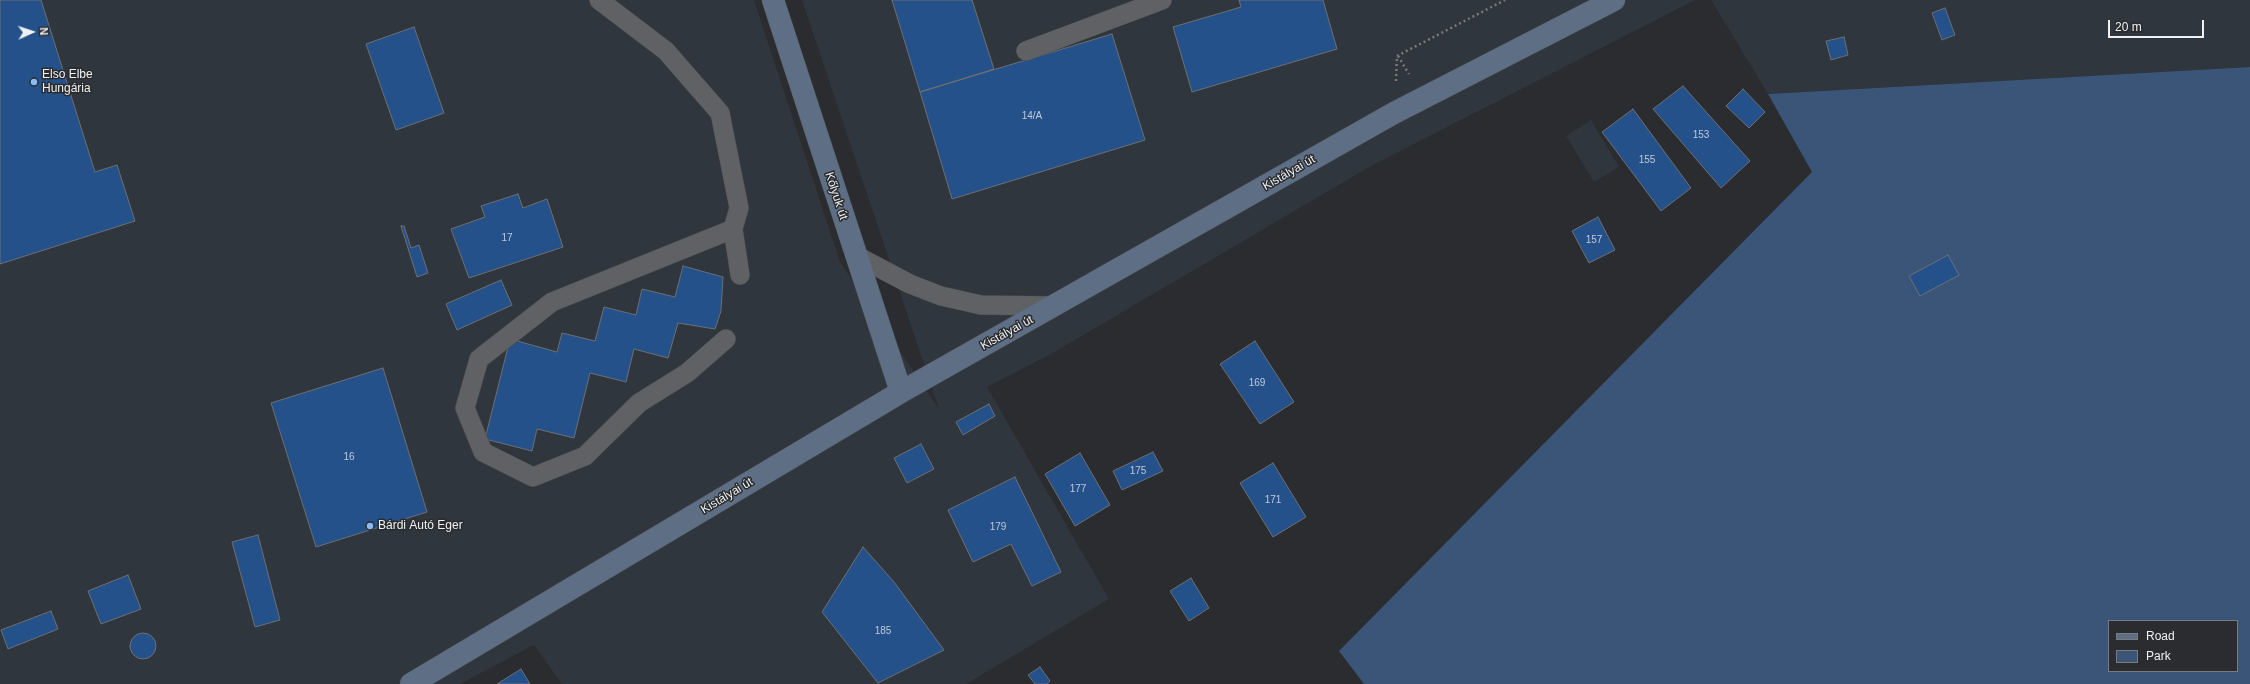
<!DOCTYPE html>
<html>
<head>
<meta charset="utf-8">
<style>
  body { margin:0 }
  #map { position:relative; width:2250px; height:684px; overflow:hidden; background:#2a2c2f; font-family:Arial,sans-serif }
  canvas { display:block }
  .legend { position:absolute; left:2108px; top:620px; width:130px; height:52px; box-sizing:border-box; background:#2a2c2f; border:1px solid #797b7d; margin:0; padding:5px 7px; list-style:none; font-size:12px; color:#f0f1f3 }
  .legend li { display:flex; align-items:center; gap:8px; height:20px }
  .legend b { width:20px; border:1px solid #797b7d }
  .north { position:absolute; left:12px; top:12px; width:40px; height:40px; -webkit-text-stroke:3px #2a2c2f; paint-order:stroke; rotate:87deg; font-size:11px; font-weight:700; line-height:16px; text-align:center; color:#f0f1f3 }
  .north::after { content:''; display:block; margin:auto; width:14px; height:18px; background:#f0f1f3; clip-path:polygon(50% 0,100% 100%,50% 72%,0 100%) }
  .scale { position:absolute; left:2108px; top:20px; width:96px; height:18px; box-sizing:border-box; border:2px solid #f0f1f3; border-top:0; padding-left:5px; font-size:12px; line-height:14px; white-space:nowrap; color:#f0f1f3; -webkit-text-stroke:3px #2a2c2f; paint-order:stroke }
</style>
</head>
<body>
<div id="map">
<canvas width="2250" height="684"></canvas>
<ul class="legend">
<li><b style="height:5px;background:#5e6f85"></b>Road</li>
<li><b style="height:11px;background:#3a5578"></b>Park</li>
</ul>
<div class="north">N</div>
<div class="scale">20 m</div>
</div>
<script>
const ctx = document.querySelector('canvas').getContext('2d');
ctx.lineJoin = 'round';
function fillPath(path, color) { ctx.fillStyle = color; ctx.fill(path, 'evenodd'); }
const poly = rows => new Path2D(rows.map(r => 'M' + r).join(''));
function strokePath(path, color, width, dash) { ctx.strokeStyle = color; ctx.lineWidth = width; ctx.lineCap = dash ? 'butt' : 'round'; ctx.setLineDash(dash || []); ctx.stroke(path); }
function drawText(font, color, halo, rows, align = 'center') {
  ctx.font = font + ' Arial,sans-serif'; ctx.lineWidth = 3; ctx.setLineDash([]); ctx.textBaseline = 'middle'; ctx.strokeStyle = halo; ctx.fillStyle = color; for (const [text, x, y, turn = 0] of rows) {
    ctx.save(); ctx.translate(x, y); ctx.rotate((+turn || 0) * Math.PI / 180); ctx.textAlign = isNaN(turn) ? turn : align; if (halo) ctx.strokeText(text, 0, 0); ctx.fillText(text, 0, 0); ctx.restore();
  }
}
const built = poly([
  [0,0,754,0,840,262,939,409,802,0,1695,0,1371,166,1051,354,987,387,1109,599,966,684,562,684,534,645,460,684,0,684],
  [1711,0,2250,0,2250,67,1768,94],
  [1591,120,1619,167,1594,182,1566,136]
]);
const green = poly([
  [2250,67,2250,684,1364,684,1339,651,1812,172,1768,94],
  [2109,621,2237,621,2237,671,2109,671]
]);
const building = poly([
  [0,0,41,0,95,172,117,165,135,221,0,264,0,0],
  [892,0,972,0,994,69,920,92,892,0],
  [1239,0,1323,0,1337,49,1192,92,1173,27,1241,7,1239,0],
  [1945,8,1955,35,1942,40,1932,13,1945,8],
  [414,27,444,113,396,130,366,44,414,27],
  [1112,34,1145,140,952,199,920,92,1112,34],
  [1844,37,1848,55,1831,60,1826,41,1844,37],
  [1683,86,1750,161,1721,188,1653,109,1683,86],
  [1743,89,1765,112,1749,128,1726,106,1743,89],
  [1633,109,1691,188,1661,211,1602,132,1633,109],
  [518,194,523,208,547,199,563,247,469,278,451,229,485,217,481,206,518,194],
  [1598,217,1615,250,1589,263,1572,231,1598,217],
  [401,226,404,226,411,248,419,245,428,273,417,277,401,226],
  [1948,255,1959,275,1920,296,1909,276,1948,255],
  [683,266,723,277,721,311,715,329,678,323,668,358,634,349,626,382,590,373,574,438,537,429,532,451,485,439,510,339,557,352,562,333,595,341,604,307,636,315,642,289,675,297,683,266],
  [501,280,512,305,457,330,446,304,501,280],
  [1255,341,1294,402,1260,424,1220,364,1255,341],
  [383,368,427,512,316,547,271,403,383,368],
  [989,404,995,416,963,435,956,422,989,404],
  [921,444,934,469,907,483,894,458,921,444],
  [1153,452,1163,471,1122,490,1113,471,1153,452],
  [1080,453,1110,505,1075,526,1045,474,1080,453],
  [1273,463,1306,517,1273,537,1240,483,1273,463],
  [1015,477,1061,572,1032,586,1011,544,973,562,948,510,1015,477],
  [258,535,280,620,255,627,232,542,258,535],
  [863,547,894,582,944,650,878,683,822,612,863,547],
  [128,575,141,609,101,624,88,591,128,575],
  [1191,578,1209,608,1189,621,1170,591,1191,578],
  [51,611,58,629,8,649,1,630,51,611],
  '130 646a13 13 0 1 1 26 0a13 13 0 1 1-26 0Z',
  [1040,667,1050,681,1047,684,1035,684,1028,675,1040,667],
  [521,669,530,684,497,684,521,669]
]);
const path = poly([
  [1397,56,1505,0],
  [1398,56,1409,74],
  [1396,81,1397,56]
]);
const lane = poly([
  [599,0,666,51,720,113,739,208,733,229,552,302,479,359,465,408,483,452,533,477,585,456,639,403,687,373,726,339],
  [1026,51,1162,0],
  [733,229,740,275],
  [855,255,910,284,941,296,981,305,1056,306]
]);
const secondary = poly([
  [773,0,901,392],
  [411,684,901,392,1394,113,1614,0]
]);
const markers = [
  [34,82,4,"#89bafc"],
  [370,526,4,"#89bafc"]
];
const numberNames = [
  ["14/A",1032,116],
  ["153",1701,135],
  ["155",1647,160],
  ["17",507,238],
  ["157",1594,240],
  ["169",1257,383],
  ["16",349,457],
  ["175",1138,471],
  ["177",1078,489],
  ["171",1273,500],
  ["179",998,527],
  ["185",883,631]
];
const poiNames = [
  ["Elso Elbe",42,75],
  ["Hungária",42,89],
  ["Bárdi Autó Eger",378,526]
];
const streetNames = [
  ["Kistályai út",1289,173,-30],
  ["Kőlyuk út",836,196,72],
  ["Kistályai út",1007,333,-29],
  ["Kistályai út",727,496,-31]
];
fillPath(built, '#30363d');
fillPath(green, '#3a5578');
fillPath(building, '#25518a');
strokePath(building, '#6d6f72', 1);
strokePath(lane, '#484a4c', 20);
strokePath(secondary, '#484a4c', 23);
strokePath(path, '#78797c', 2.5, [2, 3]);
strokePath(lane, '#5f6164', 19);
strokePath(secondary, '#5e6f85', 22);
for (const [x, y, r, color] of markers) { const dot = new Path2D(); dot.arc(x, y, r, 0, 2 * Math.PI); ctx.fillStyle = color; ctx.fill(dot); strokePath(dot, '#2a2c2f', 1.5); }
drawText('10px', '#bdc9d9', null, numberNames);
drawText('12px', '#f0f1f3', '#2a2c2f', poiNames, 'left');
drawText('12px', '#f0f1f3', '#2a2c2f', streetNames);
</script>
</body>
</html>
